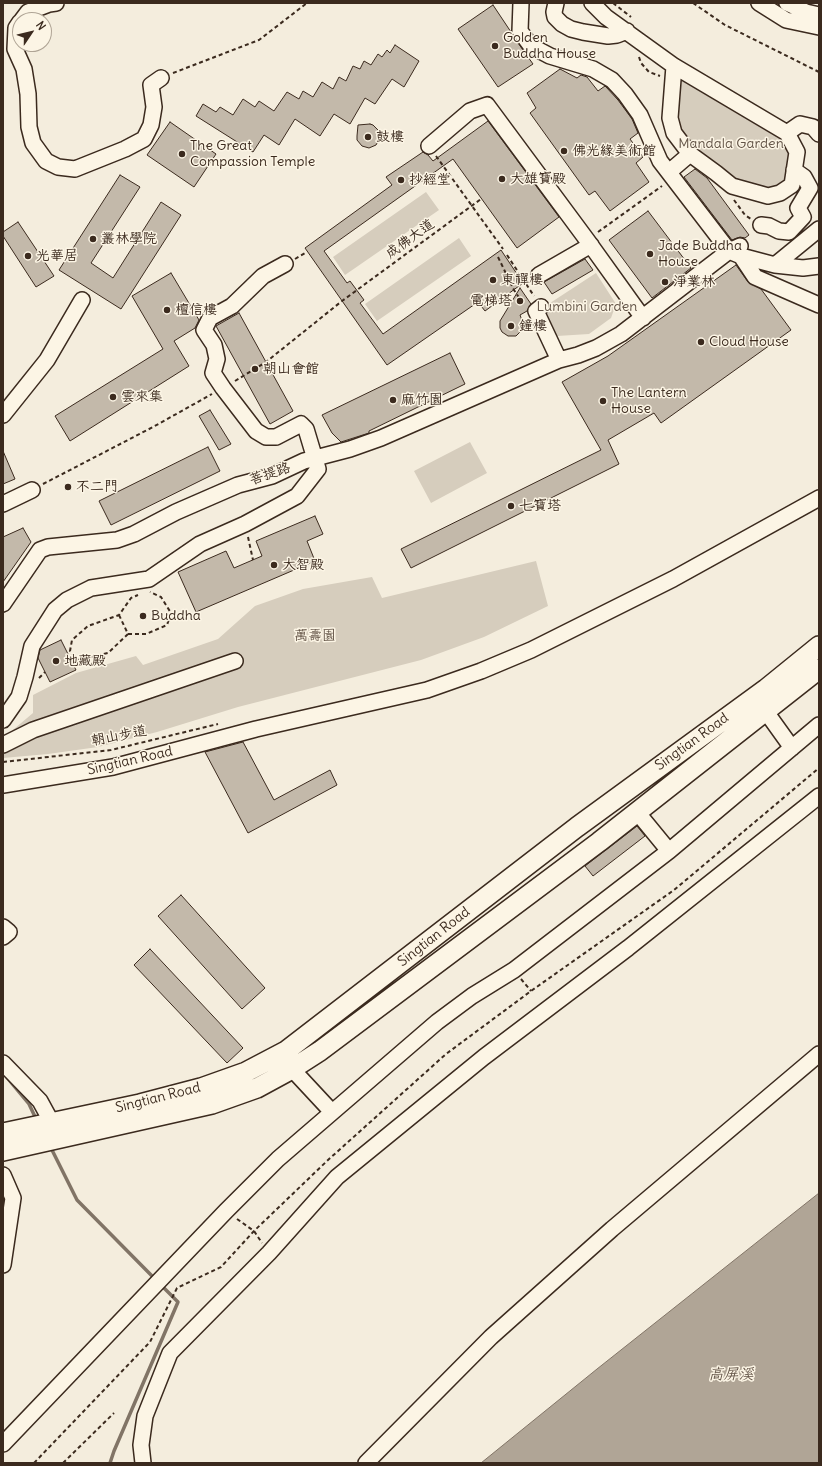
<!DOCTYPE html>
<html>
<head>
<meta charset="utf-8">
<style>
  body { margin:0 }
  #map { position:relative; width:822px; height:1466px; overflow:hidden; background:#f4eddd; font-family:Delius,sans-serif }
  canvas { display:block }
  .frame { position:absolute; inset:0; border:4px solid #3b2a1e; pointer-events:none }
  .north { position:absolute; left:12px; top:12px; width:40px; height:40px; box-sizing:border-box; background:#fcf5e5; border:1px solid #afa495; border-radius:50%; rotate:55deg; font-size:11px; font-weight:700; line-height:16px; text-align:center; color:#3b2a1e }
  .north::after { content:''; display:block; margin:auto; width:14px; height:18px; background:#3b2a1e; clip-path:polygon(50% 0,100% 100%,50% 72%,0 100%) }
</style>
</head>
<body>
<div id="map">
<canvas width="822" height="1466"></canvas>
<div class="frame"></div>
<div class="north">N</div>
</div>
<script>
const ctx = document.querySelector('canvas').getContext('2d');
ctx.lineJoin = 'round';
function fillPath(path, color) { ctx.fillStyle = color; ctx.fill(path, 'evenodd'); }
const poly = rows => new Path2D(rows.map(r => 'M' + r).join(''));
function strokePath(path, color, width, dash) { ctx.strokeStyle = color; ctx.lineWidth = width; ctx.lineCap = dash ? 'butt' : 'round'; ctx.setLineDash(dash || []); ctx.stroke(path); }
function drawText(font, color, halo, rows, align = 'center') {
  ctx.font = font + ' Delius,"LXGW WenKai TC",sans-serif'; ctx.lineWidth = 3; ctx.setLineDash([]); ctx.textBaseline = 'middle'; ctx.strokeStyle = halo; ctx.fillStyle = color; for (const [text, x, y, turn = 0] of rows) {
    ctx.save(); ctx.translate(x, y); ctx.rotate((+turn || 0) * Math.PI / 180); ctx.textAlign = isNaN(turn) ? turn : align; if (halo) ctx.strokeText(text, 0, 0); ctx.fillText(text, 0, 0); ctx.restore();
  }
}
const green = poly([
  [675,69,787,136,795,152,790,183,768,194,716,177,667,121],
  [426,192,439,210,345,275,333,257],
  [459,238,471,256,377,321,365,304],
  [596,273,616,304,611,318,589,334,557,336,544,307],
  [470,442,487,473,431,503,414,471],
  [536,561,548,606,484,637,421,660,238,707,157,732,98,747,48,754,3,758,3,747,8,734,33,713,33,695,76,673,136,656,143,665,218,639,255,606,303,589,372,577,382,598]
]);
const water = poly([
  [819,1193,819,1463,481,1463,597,1369,819,1193]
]);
const stream = poly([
  [4,1074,29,1104,37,1121],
  [50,1146,77,1200,155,1279],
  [110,1463,114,1451,178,1302,161,1285]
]);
const building = poly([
  [493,5,511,32,513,36,533,64,498,87,458,29,493,5],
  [395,45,419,61,404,87,392,79,375,104,365,98,350,124,334,114,320,136,295,119,279,145,264,135,253,152,196,116,203,104,216,112,220,107,233,115,243,99,255,107,259,101,274,111,287,92,299,99,303,91,313,97,322,82,333,89,339,77,346,81,353,66,360,69,364,61,371,65,378,54,382,57,387,50,390,53,395,45],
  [560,69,577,78,581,75,587,77,598,91,605,86,606,87,618,100,632,119,638,133,630,139,643,157,636,163,649,182,610,211,595,191,589,195,530,113,536,108,527,93,560,69],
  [488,121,559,217,517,248,453,159,324,251,347,283,350,281,364,300,360,303,383,334,501,250,523,283,485,311,478,302,387,365,305,248,392,185,386,177,423,152,428,155,433,161,488,121],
  [170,122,216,154,194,187,147,155,170,122],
  [370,124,373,125,379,131,380,138,376,145,369,148,362,146,357,140,357,136,358,125,370,124],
  [695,169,707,178,749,235,745,238,740,237,732,240,684,177,695,169],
  [120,175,140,187,91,263,113,278,161,202,181,215,121,309,59,270,120,175],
  [648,211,691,268,652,298,609,240,648,211],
  [18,222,54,276,36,287,3,236,3,232,18,222],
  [585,259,593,270,552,294,544,282,585,259],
  [736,265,748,282,761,289,791,330,661,423,654,413,608,440,619,464,411,568,401,549,601,450,562,382,608,356,736,265],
  [171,273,199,320,195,328,174,341,189,366,70,441,55,416,163,349,132,296,171,273],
  [520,288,531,304,527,311,520,315,523,323,521,331,516,336,508,336,502,332,500,328,500,321,520,288],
  [239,313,293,411,270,424,216,326,239,313],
  [450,353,465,384,369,431,369,433,341,442,332,433,322,415,450,353],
  [210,410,231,444,219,450,199,416,210,410],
  [208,447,220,471,111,525,99,501,208,447],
  [3,451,15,479,3,484,3,451],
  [315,516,323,534,307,541,315,561,196,612,178,572,226,551,234,568,262,556,256,541,315,516],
  [23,528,31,542,3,582,3,537,23,528],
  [61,640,76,670,50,682,38,658,40,650,61,640],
  [243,742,274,800,330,770,337,785,248,833,205,752,243,742],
  [637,826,645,836,593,876,585,866,637,826],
  [181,895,265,988,242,1009,158,916,181,895],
  [150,949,243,1048,227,1063,134,965,150,949]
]);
const path = poly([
  [613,3,631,17],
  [693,3,725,25,819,72],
  [639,57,641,63,649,72,660,76],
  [173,73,259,40,307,3],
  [436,156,503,249],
  [734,200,745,215,751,219],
  [598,232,662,186],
  [507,255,534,296],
  [498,257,514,290,524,305],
  [295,259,307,252],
  [235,381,266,362,342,301,481,199],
  [43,484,153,427,212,394],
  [248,537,253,560],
  [119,615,128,634,108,653,78,660,70,651,72,640,88,626,119,615,131,598,138,595],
  [128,634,146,634,167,625,171,613,161,597,150,592],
  [39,678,45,672],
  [3,762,111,750,218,724],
  [521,979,531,991],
  [237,1219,254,1231,262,1243],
  [34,1463,150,1342,177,1288,221,1267,254,1231,328,1160,446,1054,531,991,674,890,819,768],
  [63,1463,114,1413]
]);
const minor = poly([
  [521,3,520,31,531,46,550,56,593,69,612,80,625,94,640,115,660,161,729,251,741,256,755,277,819,305],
  [556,3,554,12,555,17,562,24,571,29,583,32,608,36,617,35,627,31],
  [592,3,606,17,674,66,787,133,797,152,792,185,780,193,768,196,732,186,716,173,690,154,674,133,670,118,674,66],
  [759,3,786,20,819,27],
  [787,3,806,12,819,15],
  [22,20,28,12,49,4,56,3],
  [20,22,16,28,15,49,24,69,28,94,29,127,33,143,46,161,58,167,75,169,125,149,144,139,151,125,154,107,151,85,161,78],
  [787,133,800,124,813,127,819,134],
  [429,146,470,111,487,105,587,240,643,318],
  [669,172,690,154],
  [761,225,769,226,779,231,789,232,803,217,798,208,810,188,804,177,794,170],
  [741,256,775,265,819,229],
  [775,265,803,268,819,266],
  [539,275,591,245],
  [541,307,536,311,559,360],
  [3,415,47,360,82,300],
  [3,504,32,490],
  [3,604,40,550,48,547,117,540,134,534,176,512,238,485,272,476,304,461,350,449,381,438,559,360,578,355,596,348,621,334,729,251,740,246],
  [759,702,792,748],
  [3,720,19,697,25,677,32,646,55,610,67,600,91,588,149,579,200,544,245,524,297,496,318,469,306,429,301,424,276,437,266,437,256,431,223,388,213,373,217,359,214,345,204,330,210,318,232,306,263,276,285,264],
  [3,745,33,730,235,661],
  [3,785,113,767,256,729,427,690,481,671,531,650,673,579,819,498],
  [637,812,669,851],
  [3,927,9,932,3,937],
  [3,1063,40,1101,52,1123],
  [292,1069,332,1112],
  [3,1175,13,1198,3,1265],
  [3,1444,226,1211,278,1159,437,1022,472,996,514,970,669,851,819,725],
  [143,1463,141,1445,145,1416,170,1353,269,1253,337,1177,484,1057,628,948,819,796],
  [366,1463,491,1337,612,1229,819,1054]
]);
const major = poly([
  [3,1133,140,1104,201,1088,246,1072,286,1051,577,827,766,689,819,646],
  [3,1151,212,1104,257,1088,292,1069,320,1051,599,842,819,669]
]);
const markers = [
  [495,46,4,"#3b2a1e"],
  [368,137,4,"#3b2a1e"],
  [564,151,4,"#3b2a1e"],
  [182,154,4,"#3b2a1e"],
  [502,179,4,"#3b2a1e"],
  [401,180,4,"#3b2a1e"],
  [93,239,4,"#3b2a1e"],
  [650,254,4,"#3b2a1e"],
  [28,256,4,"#3b2a1e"],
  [493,280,4,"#3b2a1e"],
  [665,282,4,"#3b2a1e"],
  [520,301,4,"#3b2a1e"],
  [167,310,4,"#3b2a1e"],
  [511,326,4,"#3b2a1e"],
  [701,342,4,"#3b2a1e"],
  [255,369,4,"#3b2a1e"],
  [113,397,4,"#3b2a1e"],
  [393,400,4,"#3b2a1e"],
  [603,401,4,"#3b2a1e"],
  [68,487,4,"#3b2a1e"],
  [511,506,4,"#3b2a1e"],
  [274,565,4,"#3b2a1e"],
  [143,616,4,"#3b2a1e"],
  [56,661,4,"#3b2a1e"]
];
const poiNames = [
  ["Golden",503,38],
  ["Buddha House",503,54],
  ["鼓樓",376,137],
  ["The Great",190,146],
  ["Compassion Temple",190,162],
  ["佛光緣美術館",572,151],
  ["大雄寶殿",510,179],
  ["抄經堂",409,180],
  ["叢林學院",101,239],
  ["Jade Buddha",658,246],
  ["House",658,262],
  ["光華居",36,256],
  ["東禪樓",501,280],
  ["淨業林",673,282],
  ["電梯塔",512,301,"right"],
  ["檀信樓",175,310],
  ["鐘樓",519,326],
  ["Cloud House",709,342],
  ["朝山會館",263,369],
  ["The Lantern",611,393],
  ["House",611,409],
  ["雲來集",121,397],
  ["麻竹園",401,400],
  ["不二門",76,487],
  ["七寶塔",519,506],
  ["大智殿",282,565],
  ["Buddha",151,616],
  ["地藏殿",64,661]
];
const parkNames = [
  ["Mandala Garden",731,144],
  ["Lumbini Garden",587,307],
  ["萬壽園",315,636]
];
const streetNames = [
  ["成佛大道",410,239,-36],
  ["菩提路",270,474,-19],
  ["朝山步道",119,736,-11],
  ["Singtian Road",692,742,-36],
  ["Singtian Road",130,761,-13],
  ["Singtian Road",434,937,-38],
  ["Singtian Road",158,1098,-14]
];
const waterNames = [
  ["高屏溪",731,1375]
];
fillPath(green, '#d6cdbd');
fillPath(water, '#b0a596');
strokePath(water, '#817466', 1);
strokePath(stream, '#817466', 3.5);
fillPath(building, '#c3b9aa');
strokePath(building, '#3b2a1e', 1);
strokePath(minor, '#3b2a1e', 18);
strokePath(major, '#3b2a1e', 22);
strokePath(path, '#3b2a1e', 2, [4, 3]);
strokePath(minor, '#fcf5e5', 15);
strokePath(major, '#fcf5e5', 19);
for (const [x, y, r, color] of markers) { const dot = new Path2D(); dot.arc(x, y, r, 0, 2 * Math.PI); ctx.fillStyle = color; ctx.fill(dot); strokePath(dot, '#fcf5e5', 1.5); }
drawText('14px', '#3b2a1e', '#fcf5e5', poiNames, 'left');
drawText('14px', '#625346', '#fcf5e5', parkNames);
drawText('14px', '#3b2a1e', '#fcf5e5', streetNames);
drawText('italic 15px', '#645548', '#fcf5e5', waterNames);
</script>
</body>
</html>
